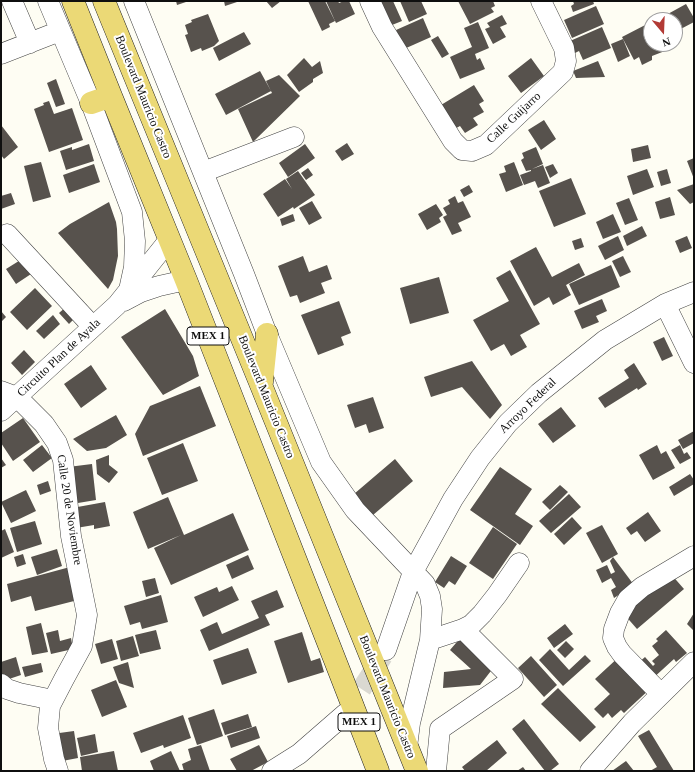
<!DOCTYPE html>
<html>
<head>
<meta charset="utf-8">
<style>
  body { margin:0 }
  #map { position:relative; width:695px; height:772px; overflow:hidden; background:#fefdf3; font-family:"Times New Roman",serif }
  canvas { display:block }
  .frame { position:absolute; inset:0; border:2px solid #0f0f0f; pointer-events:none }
  .north { position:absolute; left:643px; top:12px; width:40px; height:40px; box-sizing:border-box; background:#fff; border:1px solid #9f9f9f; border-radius:50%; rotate:161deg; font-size:11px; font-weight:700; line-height:16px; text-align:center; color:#0f0f0f }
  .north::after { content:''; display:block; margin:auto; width:14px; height:18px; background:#b23a35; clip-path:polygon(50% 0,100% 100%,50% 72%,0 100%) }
</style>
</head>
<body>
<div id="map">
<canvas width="695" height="772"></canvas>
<div class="frame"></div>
<div class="north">N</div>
</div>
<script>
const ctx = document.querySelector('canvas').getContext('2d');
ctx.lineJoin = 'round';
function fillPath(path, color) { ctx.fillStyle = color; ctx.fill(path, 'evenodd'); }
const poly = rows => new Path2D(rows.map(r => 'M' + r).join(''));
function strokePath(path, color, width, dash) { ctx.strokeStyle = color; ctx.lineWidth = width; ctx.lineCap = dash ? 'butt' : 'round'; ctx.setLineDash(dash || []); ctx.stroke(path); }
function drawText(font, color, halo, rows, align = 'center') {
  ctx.font = font + ' "Times New Roman",serif'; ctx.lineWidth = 4; ctx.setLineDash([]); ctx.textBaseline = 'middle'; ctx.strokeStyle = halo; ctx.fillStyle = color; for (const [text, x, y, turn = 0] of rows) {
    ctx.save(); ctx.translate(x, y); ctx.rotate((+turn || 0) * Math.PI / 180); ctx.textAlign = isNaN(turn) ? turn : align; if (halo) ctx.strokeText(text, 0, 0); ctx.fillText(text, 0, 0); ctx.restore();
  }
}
const building = poly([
  [176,1,189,1,177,5],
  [224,1,240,1,225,6],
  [266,1,281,1,272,8],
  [308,1,325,1,335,21,329,24,330,27,322,31],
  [326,1,338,1,339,3,344,1,349,1,355,14,336,23],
  [375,1,393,1,402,21,387,27],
  [400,1,421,1,427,14,409,22],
  [458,1,493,1,495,6,491,8,494,12,470,24],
  [573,1,593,1,594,4,573,12,571,6,574,4],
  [686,4,694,18,694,22,675,32,675,20,669,20,666,15],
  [596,6,604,24,572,38,564,20],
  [208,14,219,41,214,46,202,51,201,48,191,52,185,35,188,34,185,25,192,22,191,20],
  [502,15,507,24,500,27,506,37,493,44,485,29,490,27,487,23],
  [665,16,667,20,656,20],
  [423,18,431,37,404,49,396,30],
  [478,22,489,48,475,54,477,60,480,58,485,69,460,79,450,57,472,47,464,28],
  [651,22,651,44,675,44,670,49,652,56,652,60,642,65,639,57,634,60,622,37],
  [602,27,611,48,583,60,579,51,575,53,570,41],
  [244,32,251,44,219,61,213,48],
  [438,36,449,54,442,58,431,40],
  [623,39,630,56,618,62,611,44],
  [304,58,312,67,320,61,323,73,313,79,313,82,299,92,287,75],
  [531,58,544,76,521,93,508,76],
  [598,61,605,77,576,78,573,71],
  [260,71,271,91,226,115,215,94],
  [279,75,300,96,253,142,238,109,272,93,266,81],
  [56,79,65,104,56,107,47,83],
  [474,85,484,101,479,104,484,112,473,118,478,125,465,133,460,126,451,131,436,108],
  [49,101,54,114,72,108,83,140,49,152,34,109,44,105,43,103],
  [544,120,556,139,541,150,528,130],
  [1,125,18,147,4,159,1,155],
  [347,143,354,154,342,161,335,151],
  [89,144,94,161,66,170,60,151,72,147,72,150],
  [305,144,315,158,288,177,279,163],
  [648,145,651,158,633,162,631,149],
  [536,147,543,164,532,169,543,165,550,183,538,188,535,181,524,185,520,175,531,171,531,170,526,171,521,160,524,158,522,153],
  [694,158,694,179,687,161],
  [41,162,51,197,33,202,24,166],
  [514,162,523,185,506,192,499,174,506,172,504,166],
  [94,164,100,182,69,193,63,175],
  [553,164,558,173,550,178,545,167],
  [308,168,313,175,306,180,301,173],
  [647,169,654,187,633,195,627,176],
  [667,169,671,183,661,186,657,172],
  [298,171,315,195,294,209,293,207,278,217,263,194,285,179,292,189,286,179],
  [571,178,586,214,554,227,539,191],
  [694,184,694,202,690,204,677,190],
  [469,185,473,192,464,197,460,190],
  [11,193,15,204,1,209,1,196],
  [455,196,458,203,463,201,471,217,458,223,462,231,452,235,443,217,447,215,443,208,450,204,448,200],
  [670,197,675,215,660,219,655,202],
  [629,198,638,220,625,225,616,203],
  [312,201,322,218,309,225,299,208],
  [109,202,116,222,117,229,118,256,113,280,108,289,58,233,70,224],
  [436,204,443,215,439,218,441,222,427,230,418,214],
  [293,214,295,221,282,226,280,219],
  [613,214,621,232,603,239,596,222],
  [642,226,647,236,627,246,623,236],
  [618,236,624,250,605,260,598,246],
  [687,236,692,248,680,253,675,241],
  [581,238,584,247,575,250,572,241],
  [536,247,552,277,579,263,585,275,566,285,571,295,553,305,549,297,534,306,510,261],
  [303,256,309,272,327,265,332,279,321,283,325,293,300,303,297,295,290,297,278,266],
  [623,256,631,272,620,277,612,261],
  [22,259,31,274,16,284,6,269],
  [611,265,620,287,579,305,569,284],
  [510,270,540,324,520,335,527,347,511,356,504,344,491,351,473,320,509,301,496,278],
  [439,277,449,313,410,324,400,288],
  [35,288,52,306,27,330,10,312],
  [602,299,607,311,596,316,599,322,582,329,574,311],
  [339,301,351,333,341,337,344,345,318,355,301,315],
  [67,306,77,316,69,324,59,313],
  [165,309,193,356,199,376,163,395,121,337],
  [1,311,6,317,1,322],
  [53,315,60,324,44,339,36,331],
  [664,337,673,356,662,361,653,342],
  [24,350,35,362,22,375,11,363],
  [472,361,502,405,490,419,462,387,431,397,424,377],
  [634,363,647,384,638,390,637,388,605,408,598,398,629,378,624,370],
  [91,365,107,389,81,408,64,384],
  [200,386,216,426,143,456,135,434,150,406],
  [373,397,384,428,369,433,366,424,355,428,347,405],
  [561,407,576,426,553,443,538,424],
  [116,415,127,435,106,448,87,451,73,439],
  [23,418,40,442,13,461,1,443,1,433],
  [694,431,694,443,683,449,678,440],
  [183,443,198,481,162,495,147,458],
  [42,445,52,458,33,472,23,460],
  [657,445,661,454,666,451,675,468,653,480,639,455],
  [680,445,684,454,687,452,691,458,680,464,671,450],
  [109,455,109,465,118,472,109,483,97,474,96,460],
  [1,458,6,465,1,468],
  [395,459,413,481,373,515,354,494],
  [92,464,96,500,72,504,68,467],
  [500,467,532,489,515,514,533,526,520,545,470,510],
  [690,474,694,480,694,484,674,496,669,487],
  [48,481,51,491,40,495,37,485],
  [560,485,568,492,550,510,542,502],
  [26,490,36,511,11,523,1,502],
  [569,494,581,507,551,533,539,521],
  [168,497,184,535,233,513,249,550,171,585,154,548,181,535,148,549,133,512],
  [105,502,110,526,94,529,94,525,76,528,72,508],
  [648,512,661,531,645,542,637,531,631,535,626,528],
  [572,517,582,528,564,545,554,534],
  [35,521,42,544,17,552,10,528],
  [602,525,618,554,602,563,586,533],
  [493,527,517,544,493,579,469,563],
  [5,529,14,552,1,558,1,531],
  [57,549,62,566,37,575,31,557],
  [23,554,26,564,17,567,14,557],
  [248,555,254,569,232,579,226,565],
  [451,556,467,566,455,585,449,581,444,588,435,582],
  [613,557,634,585,614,598,611,590,616,587,611,578,602,583,596,570,607,565,611,574,615,572,610,561],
  [70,567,78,600,35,611,31,596,11,602,7,584],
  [670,573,684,589,637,629,623,613],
  [155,578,159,593,146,597,142,581],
  [232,586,239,600,203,617,194,597,217,587,219,592],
  [277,590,284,607,265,615,270,625,209,651,200,630,217,622,222,634,259,618,251,601],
  [161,595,168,622,142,629,140,622,130,625,124,606],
  [694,613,694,631,687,624],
  [41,623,48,652,32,655,26,627],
  [565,624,573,634,554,648,547,638],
  [58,630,60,641,71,638,73,649,51,654,46,633],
  [156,630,161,649,140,654,135,635],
  [666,630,687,653,676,662,674,659,651,680,637,664,645,657,653,666,655,664,652,661,659,655,652,646,658,641,656,639],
  [302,632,311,661,320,658,324,672,288,683,274,641],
  [133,636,139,656,121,661,116,641],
  [462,636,494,667,480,685,443,688,444,672,471,669,450,650],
  [112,639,118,659,101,664,95,644],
  [566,641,574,649,565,658,557,650],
  [248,648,257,673,222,685,213,660],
  [550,649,569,670,585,655,591,661,563,686,539,660],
  [621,655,651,688,624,713,621,710,612,718,608,713,603,718,594,709,610,694,595,679],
  [531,656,557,685,544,697,518,668],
  [16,657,21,675,3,681,1,675,1,662],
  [128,662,134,688,119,683,113,667],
  [41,663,43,672,25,677,22,667],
  [116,680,127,707,102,717,91,690],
  [558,688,596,727,580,742,541,704],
  [214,709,223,736,197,745,188,718],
  [248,714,252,727,225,735,221,723],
  [183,715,191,738,164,748,163,745,141,753,133,733],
  [524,719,559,764,550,771,545,771,512,729],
  [256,726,260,738,231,748,227,736],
  [649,730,674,771,650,771,657,767,638,736],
  [74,731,78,758,57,762,52,734],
  [95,734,98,752,81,756,77,738],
  [497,740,507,753,486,771,465,771,462,767],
  [201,745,210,771,184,771,182,764,191,760,188,749],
  [259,745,268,762,251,771,237,771,230,759],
  [114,751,118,771,82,771,80,757],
  [171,751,180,771,154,771,150,761],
  [626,761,634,771,612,771],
  [523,767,526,771,517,771]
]);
const minorTunnel = poly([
  [345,714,383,656]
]);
const minor = poly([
  [12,1,30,43],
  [48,1,91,103,132,212,135,241,134,267,129,290],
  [134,1,244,274,267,334,321,462,355,510,425,584,430,596,432,609,430,640,410,723,407,747],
  [370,1,382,27,453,141,462,150,472,151,486,145,563,72,566,61,564,48,541,1],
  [1,54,60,31],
  [203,172,294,137],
  [7,234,93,327],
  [124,301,141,292,159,286,186,280],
  [665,304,694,363],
  [1,391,17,397,44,424,57,443,63,460,71,536,87,615,82,646,64,679,50,706,48,728,54,759,58,771],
  [1,411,117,305,169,240],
  [430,640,463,629,471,625,482,614,497,595,519,563],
  [386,650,413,572,453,499,480,458,508,423,539,393,605,340,665,304,694,292],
  [1,684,7,689,19,693,53,700],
  [661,694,622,654,617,647,613,638,614,629,620,613,628,599,642,587,694,556],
  [272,771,299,754,345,714],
  [436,771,440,729,513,679,463,629],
  [590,771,632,723,694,662]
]);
const major = poly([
  [73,1,111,96,186,280,340,673,378,771],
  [104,1,261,385,417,771],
  [91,103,111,96],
  [262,382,267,334]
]);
const shields = [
  [208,336,42],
  [359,722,42]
];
const shieldNames = [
  ["MEX 1",208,336],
  ["MEX 1",359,722]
];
const streetNames = [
  ["Boulevard Mauricio Castro",143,97,68],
  ["Calle Guijarro",514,118,-43],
  ["Circuito Plan de Ayala",59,358,-43],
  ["Boulevard Mauricio Castro",266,397,68],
  ["Arroyo Federal",528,406,-44],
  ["Calle 20 de Noviembre",69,510,81],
  ["Boulevard Mauricio Castro",387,697,68]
];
fillPath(building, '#57524d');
strokePath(minorTunnel, '#dad9d1', 20, [20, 10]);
strokePath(minor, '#424242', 21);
strokePath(major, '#202020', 23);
strokePath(minor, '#fff', 20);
strokePath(major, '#ebd976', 22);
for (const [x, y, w] of shields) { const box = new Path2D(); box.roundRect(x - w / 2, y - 9, w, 18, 3); ctx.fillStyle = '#fff'; ctx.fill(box); strokePath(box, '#0f0f0f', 1); }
drawText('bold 11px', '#0f0f0f', null, shieldNames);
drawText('12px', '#0f0f0f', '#fff', streetNames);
</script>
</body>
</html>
